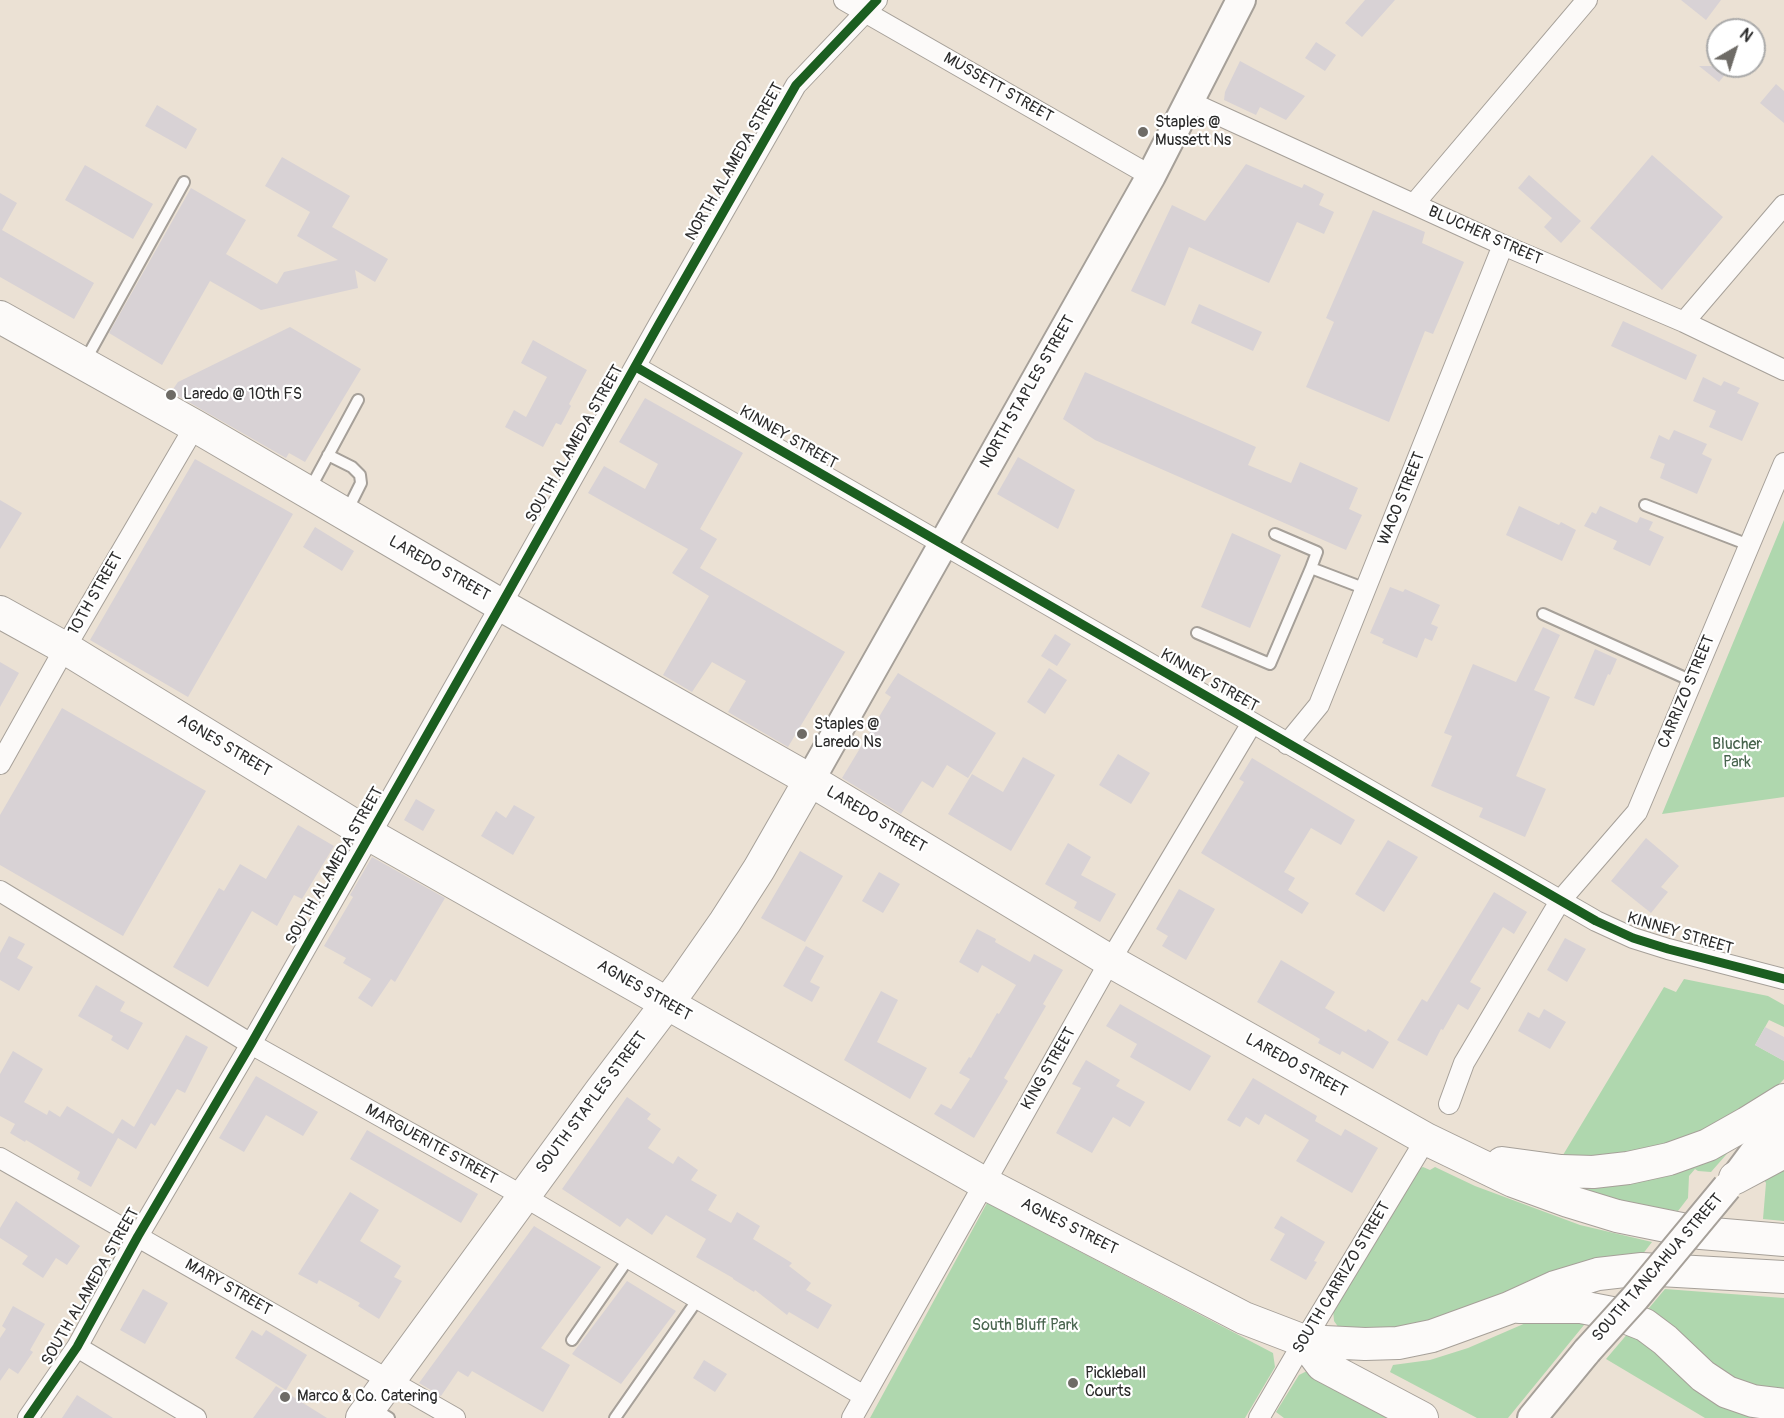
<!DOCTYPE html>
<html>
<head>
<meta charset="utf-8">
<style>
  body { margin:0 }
  #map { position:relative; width:1784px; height:1418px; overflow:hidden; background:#ebe1d4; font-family:Pangolin,sans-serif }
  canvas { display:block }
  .north { position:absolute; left:1706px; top:18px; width:60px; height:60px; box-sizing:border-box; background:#fff; border:2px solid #aaa; border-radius:50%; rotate:39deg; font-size:16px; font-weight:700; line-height:24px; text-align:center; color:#2b2b2b }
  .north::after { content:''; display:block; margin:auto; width:21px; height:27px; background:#6e6b66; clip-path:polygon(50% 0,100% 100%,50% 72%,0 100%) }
</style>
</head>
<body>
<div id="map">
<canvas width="1784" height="1418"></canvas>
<div class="north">N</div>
</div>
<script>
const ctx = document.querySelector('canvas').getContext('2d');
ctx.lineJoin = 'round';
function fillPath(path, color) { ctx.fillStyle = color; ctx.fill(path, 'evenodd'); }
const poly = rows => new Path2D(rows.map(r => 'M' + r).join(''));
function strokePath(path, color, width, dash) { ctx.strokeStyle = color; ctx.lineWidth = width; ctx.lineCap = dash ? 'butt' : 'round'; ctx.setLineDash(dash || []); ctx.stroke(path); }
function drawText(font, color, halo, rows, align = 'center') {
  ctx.font = font + ' Pangolin,sans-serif'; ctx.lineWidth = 4.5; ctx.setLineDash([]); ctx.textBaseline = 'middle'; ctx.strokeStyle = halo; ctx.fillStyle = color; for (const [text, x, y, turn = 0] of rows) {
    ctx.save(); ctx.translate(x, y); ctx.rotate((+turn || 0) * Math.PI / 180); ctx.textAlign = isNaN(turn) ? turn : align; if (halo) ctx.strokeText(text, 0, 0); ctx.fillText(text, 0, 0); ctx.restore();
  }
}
const green = poly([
  [1784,520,1784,797,1662,814],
  [1684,979,1768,996,1784,1005,1784,1027,1769,1020,1755,1045,1784,1061,1784,1079,1773,1091,1737,1117,1671,1147,1560,1160,1664,987,1676,992],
  [1732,1148,1711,1172,1698,1171,1695,1169,1689,1176,1688,1198,1678,1211,1631,1204,1568,1186],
  [1784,1159,1784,1221,1763,1219,1766,1183,1761,1175],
  [1423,1167,1430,1170,1435,1167,1475,1186,1580,1225,1652,1242,1642,1255,1605,1258,1565,1267,1528,1281,1492,1300,1415,1326,1374,1330,1339,1328,1334,1321,1333,1309,1418,1169],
  [987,1203,1273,1353,1275,1367,1245,1418,870,1418],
  [1665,1289,1784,1298,1784,1396,1732,1385,1644,1314],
  [1593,1314,1508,1418,1477,1418,1390,1372,1393,1365,1430,1360,1468,1348,1542,1316],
  [1635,1325,1784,1418,1705,1418,1606,1359],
  [1307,1371,1317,1373,1405,1418,1284,1418,1276,1412,1299,1375]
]);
const building = poly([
  [1365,0,1395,0,1362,37,1345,23],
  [1681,0,1721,0,1706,20],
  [1316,42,1336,55,1325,71,1305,58],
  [1240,61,1305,96,1286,120,1260,107,1256,115,1224,100,1225,92],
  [1699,66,1732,66,1719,82],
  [1776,84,1784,91,1784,123,1760,103],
  [157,105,197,129,186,149,145,126],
  [1652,155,1723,217,1662,290,1590,228],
  [282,157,350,196,332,227,388,259,375,282,355,270,358,288,261,310,210,281,162,365,109,333,191,188,246,220,226,254,277,284,284,272,338,260,297,236,310,212,265,186],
  [1246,164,1302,188,1304,184,1324,194,1319,205,1334,212,1324,234,1297,222,1269,283,1189,247,1165,306,1131,291,1172,205,1205,221],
  [85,165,153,204,133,239,65,200],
  [1529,175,1581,221,1561,243,1544,227,1552,218,1518,188],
  [0,193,17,203,2,230,94,283,74,319,0,277],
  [1373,210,1425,232,1422,243,1464,262,1433,334,1425,331,1389,422,1306,387,1334,322,1326,318],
  [1199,304,1262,332,1253,351,1191,323],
  [1623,321,1697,355,1686,380,1611,346],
  [290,327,361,369,305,462,289,453,286,458,171,392,178,382],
  [533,340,587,370,569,404,571,406,561,425,556,423,543,447,505,427,514,410,526,417,547,377,521,363],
  [1085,372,1256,447,1248,465,1291,483,1300,462,1358,488,1349,509,1362,515,1346,550,1095,440,1063,419],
  [1703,377,1721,386,1724,381,1740,388,1737,393,1759,403,1742,441,1709,427,1716,411,1693,401],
  [645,398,743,453,700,529,717,539,700,568,845,652,788,747,728,712,746,681,712,662,692,692,663,675,709,596,672,573,688,549,588,493,604,466,645,489,658,464,619,442],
  [1674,430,1707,444,1702,454,1712,459,1697,494,1660,478,1665,464,1650,458,1659,435,1669,440],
  [1018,457,1075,490,1058,529,997,494],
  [195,459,293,514,188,697,90,640],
  [0,500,22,513,0,549],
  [1519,506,1559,525,1561,522,1576,530,1562,561,1506,535],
  [1600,506,1637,523,1640,517,1653,522,1649,530,1664,537,1650,566,1613,549,1617,541,1584,526,1592,512,1596,514],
  [315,527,354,551,342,571,303,547],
  [1232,533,1281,555,1250,628,1201,607],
  [1390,587,1403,592,1405,589,1440,605,1431,624,1438,627,1432,641,1425,638,1417,658,1382,643,1384,639,1370,633],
  [1543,627,1560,635,1534,690,1550,697,1516,776,1546,789,1525,837,1479,817,1483,808,1431,786,1452,736,1444,733,1473,664,1516,682],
  [1055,634,1071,644,1057,666,1041,656],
  [1595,649,1617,659,1610,675,1608,674,1594,706,1574,698],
  [0,662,19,673,0,707],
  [1049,668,1067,680,1045,714,1027,702],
  [898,673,996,733,968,778,947,765,933,788,922,781,901,814,842,778,891,697,885,693],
  [62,708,206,791,123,936,0,865,0,815],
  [1118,754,1150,773,1131,804,1099,785],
  [1023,757,1055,775,1011,851,948,814,972,774,1003,792],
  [1252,758,1355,820,1341,845,1311,828,1284,872,1295,878,1288,890,1309,903,1302,914,1201,853,1244,782,1239,779],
  [416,799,435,810,423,831,404,820],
  [514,805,535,817,513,855,481,836,496,811,506,818],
  [298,825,334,846,302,899,294,895,277,926,252,911,208,987,173,967,219,888,224,891,240,864,266,879],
  [1646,838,1679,866,1661,887,1668,892,1651,913,1611,881],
  [1388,840,1418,857,1384,912,1355,894],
  [1068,843,1091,857,1081,875,1116,894,1100,922,1074,908,1077,902,1045,884],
  [800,851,843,876,805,942,761,918],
  [372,857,445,898,395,982,391,979,372,1007,358,998,371,979,343,963,346,958,324,946,353,897,350,895],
  [879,872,900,884,883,913,862,901],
  [1179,889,1215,909,1186,960,1162,946,1168,936,1156,929],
  [1494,892,1527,912,1514,934,1503,927,1470,982,1481,988,1468,1010,1458,1004,1443,1030,1441,1029,1427,1056,1397,1040,1422,999,1427,1002],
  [977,929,996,939,995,942,1030,962,1034,954,1063,970,1043,1004,1046,1006,1004,1078,1008,1081,974,1138,934,1114,941,1104,951,1109,970,1079,959,1073,969,1057,971,1058,997,1013,999,1014,1016,985,982,965,978,973,959,962],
  [9,936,25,944,17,958,33,967,19,991,0,980,0,953],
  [1565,938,1586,949,1567,982,1547,970],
  [806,946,824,956,810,982,820,987,812,1002,783,986],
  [1281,960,1335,992,1325,1008,1366,1032,1368,1029,1389,1042,1373,1069,1342,1051,1340,1055,1318,1043,1320,1039,1257,1002],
  [96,985,125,1002,120,1011,143,1023,128,1050,111,1040,113,1036,78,1016],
  [881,991,898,1000,877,1042,927,1068,910,1099,844,1060],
  [1120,1004,1211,1056,1190,1091,1130,1057,1137,1044,1106,1026],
  [1544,1009,1566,1022,1550,1049,1518,1031,1528,1012,1539,1018],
  [1765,1027,1784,1037,1784,1061,1755,1045],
  [186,1035,208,1047,185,1093,177,1089,155,1126,151,1123,136,1149,118,1138,91,1187,77,1179,80,1172,26,1140,25,1142,10,1133,15,1124,0,1116,0,1074,13,1051,43,1069,24,1102,47,1115,49,1110,60,1117,67,1106,113,1134,122,1119,134,1127],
  [1086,1060,1120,1080,1116,1086,1145,1102,1130,1127,1113,1117,1092,1153,1056,1133,1081,1088,1072,1084],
  [256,1076,318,1112,303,1136,266,1115,244,1152,219,1138],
  [1253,1078,1317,1116,1315,1121,1341,1136,1345,1129,1378,1148,1352,1193,1296,1161,1309,1140,1265,1114,1259,1125,1246,1117,1240,1127,1227,1120],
  [627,1097,651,1114,647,1119,661,1129,648,1148,673,1164,678,1156,698,1170,691,1180,717,1195,708,1210,731,1223,737,1212,760,1226,753,1239,792,1263,789,1266,811,1283,806,1290,832,1305,818,1329,789,1312,787,1315,755,1290,754,1292,733,1279,733,1278,696,1257,706,1239,666,1215,652,1235,627,1218,620,1227,562,1189],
  [367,1130,478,1194,461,1223,350,1159],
  [350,1192,379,1210,360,1241,401,1266,394,1277,402,1281,379,1319,358,1306,360,1303,319,1280,317,1284,298,1274],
  [16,1201,80,1246,67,1265,56,1258,43,1278,22,1264,28,1256,0,1238,0,1228],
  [1281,1216,1325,1242,1314,1261,1317,1262,1306,1280,1270,1260,1285,1234,1274,1228],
  [534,1226,601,1267,541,1348,570,1365,543,1412,472,1371,468,1377,458,1371,441,1396,419,1383],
  [627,1281,676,1311,621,1384,572,1354],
  [143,1289,168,1303,145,1344,120,1330],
  [13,1306,45,1324,30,1350,33,1352,18,1374,9,1368,0,1381,0,1338,6,1329,2,1326],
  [252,1330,262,1336,266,1330,307,1355,286,1390,235,1358],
  [704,1360,727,1374,715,1392,693,1378],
  [276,1386,327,1418,253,1418],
  [77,1395,113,1418,62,1418]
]);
const lane = poly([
  [85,361,184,182],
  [328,455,352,467,360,475,361,483,347,511],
  [310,489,358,400],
  [1645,505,1749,545],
  [1275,534,1317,552,1311,568],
  [1543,614,1692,681],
  [1197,633,1270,664,1311,568,1366,589],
  [572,1340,629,1258],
  [373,1408,389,1418],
  [615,1418,698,1299]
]);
const street = poly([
  [844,0,1151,176],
  [1188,101,1503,245,1684,322,1784,370],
  [1414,204,1587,0],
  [1684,322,1784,205],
  [636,367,1596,921,1633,938,1668,949,1784,979],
  [1287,744,1319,705,1503,245],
  [0,764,65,648,195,426],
  [0,891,251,1044,523,1196,864,1396],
  [1449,1104,1464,1063,1560,901,1637,812,1784,463],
  [0,1158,455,1418],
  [77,1347,196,1418],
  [28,1418,77,1347,138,1236,251,1044,501,605,659,324,796,85,877,0],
  [852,1418,1110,961,1252,723],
  [1259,1418,1304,1341,1426,1139]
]);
const secondary = poly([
  [810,780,1151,176,1241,0],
  [1735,1178,1758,1147,1784,1117],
  [1532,1418,1587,1351]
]);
const primary = poly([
  [0,317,195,426,501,605,810,780,1110,961,1426,1139,1513,1181,1568,1201,1617,1216,1701,1233,1784,1240],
  [0,612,65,648,370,835,984,1183,1244,1318,1304,1341,1365,1344,1398,1343,1432,1336,1509,1308,1555,1287,1598,1274,1642,1269,1784,1277],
  [1502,1163,1561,1171,1593,1172,1628,1168,1669,1159,1708,1145,1747,1123,1784,1100],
  [1735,1178,1784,1152],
  [1519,1307,1581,1307,1617,1314,1645,1325,1665,1340,1703,1376,1727,1392,1753,1401,1784,1405],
  [1304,1341,1322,1365,1422,1418],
  [362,1418,600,1092,681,985,725,922,759,869,810,780]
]);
const secondaryBridge = poly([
  [1587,1351,1635,1298,1727,1187]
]);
const cycleway = poly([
  [636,367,1596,921,1633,938,1668,949,1784,979],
  [28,1418,77,1347,138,1236,251,1044,501,605,659,324,796,85,877,0]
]);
const markers = [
  [1143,132,6,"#6e6b66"],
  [171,395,6,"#6e6b66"],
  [802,734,6,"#6e6b66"],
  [1073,1383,6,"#6e6b66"],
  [285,1397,6,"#6e6b66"]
];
const streetNames = [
  ["MUSSETT STREET",998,88,30],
  ["NORTH ALAMEDA STREET",735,162,-60],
  ["BLUCHER STREET",1485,236,24],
  ["NORTH STAPLES STREET",1028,392,-60],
  ["KINNEY STREET",788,438,30],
  ["SOUTH ALAMEDA STREET",575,444,-60],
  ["WACO STREET",1402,499,-68],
  ["LAREDO STREET",439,569,30],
  ["10TH STREET",96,594,-60],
  ["KINNEY STREET",1209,681,30],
  ["CARRIZO STREET",1687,692,-67],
  ["AGNES STREET",224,746,31],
  ["LAREDO STREET",876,820,31],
  ["SOUTH ALAMEDA STREET",335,866,-60],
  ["KINNEY STREET",1680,934,17],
  ["AGNES STREET",644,991,30],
  ["LAREDO STREET",1296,1066,29],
  ["KING STREET",1049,1069,-60],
  ["SOUTH STAPLES STREET",592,1103,-53],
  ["MARGUERITE STREET",431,1145,29],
  ["AGNES STREET",1069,1227,27],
  ["SOUTH TANCAHUA STREET",1658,1268,-49],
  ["SOUTH CARRIZO STREET",1342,1278,-59],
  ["SOUTH ALAMEDA STREET",91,1287,-60],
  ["MARY STREET",228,1288,30]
];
const poiNames = [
  ["Staples @",1155,123],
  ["Mussett Ns",1155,141],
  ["Laredo @ 10th FS",183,395],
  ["Staples @",814,725],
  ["Laredo Ns",814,743],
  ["Pickleball",1085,1374],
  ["Courts",1085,1392],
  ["Marco & Co. Catering",297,1397]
];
const parkNames = [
  ["Blucher",1737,745],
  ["Park",1737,763],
  ["South Bluff Park",1025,1326]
];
fillPath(green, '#afd7ae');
fillPath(building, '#d8d2d5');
strokePath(lane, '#a6a099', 14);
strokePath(street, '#a6a099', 22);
strokePath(secondary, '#a6a099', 32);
strokePath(primary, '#a6a099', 34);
strokePath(lane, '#fcfaf9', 10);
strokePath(street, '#fcfaf9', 20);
strokePath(secondary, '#fcfaf9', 28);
strokePath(primary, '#fcfaf9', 32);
strokePath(secondaryBridge, '#a6a099', 32, []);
strokePath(secondaryBridge, '#fcfaf9', 28);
strokePath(cycleway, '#1b5e20', 9);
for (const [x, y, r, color] of markers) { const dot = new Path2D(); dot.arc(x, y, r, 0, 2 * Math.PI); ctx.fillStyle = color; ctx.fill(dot); strokePath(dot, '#fff', 2); }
drawText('16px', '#2b2b2b', '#fff', streetNames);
drawText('16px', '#2b2b2b', '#fff', poiNames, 'left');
drawText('16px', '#48644e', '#fff', parkNames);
</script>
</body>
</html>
